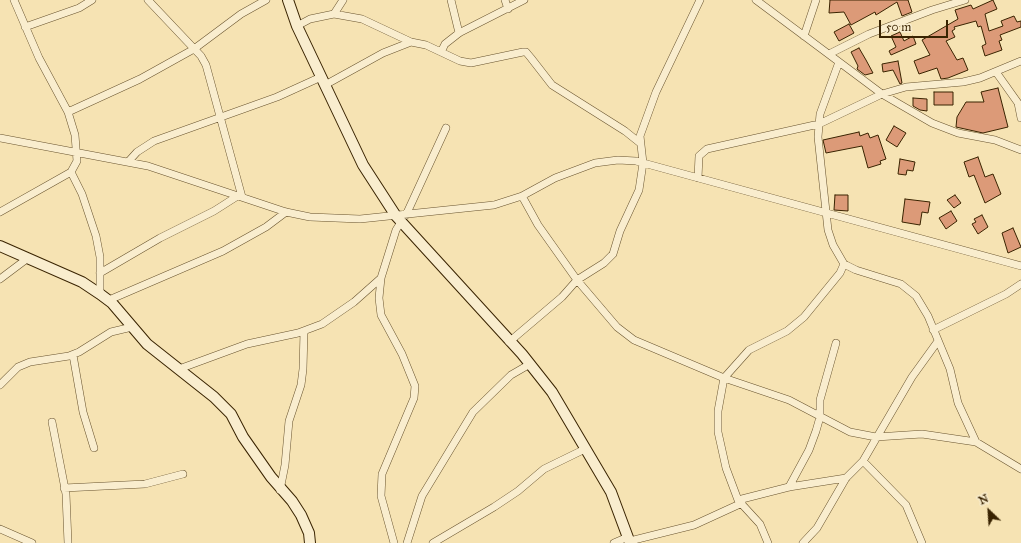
<!DOCTYPE html>
<html>
<head>
<meta charset="utf-8">
<style>
  body { margin:0 }
  #map { position:relative; width:1021px; height:543px; overflow:hidden; background:#f6e3b3; font-family:"IM FELL Great Primer",serif }
  canvas { display:block }
  .north { position:absolute; left:969px; top:491px; width:40px; height:40px; -webkit-text-stroke:3px #f9edce; paint-order:stroke; rotate:335deg; font-size:11px; font-weight:700; line-height:16px; text-align:center; color:#392301 }
  .north::after { content:''; display:block; margin:auto; width:14px; height:18px; background:#392301; clip-path:polygon(50% 0,100% 100%,50% 72%,0 100%) }
  .scale { position:absolute; left:879px; top:20px; width:69px; height:18px; box-sizing:border-box; border:2px solid #392301; border-top:0; padding-left:5px; font-size:12px; line-height:14px; white-space:nowrap; color:#392301; -webkit-text-stroke:3px #f9edce; paint-order:stroke }
</style>
</head>
<body>
<div id="map">
<canvas width="1021" height="543"></canvas>
<div class="north">N</div>
<div class="scale">50 m</div>
</div>
<script>
const ctx = document.querySelector('canvas').getContext('2d');
ctx.lineJoin = 'round';
function fillPath(path, color) { ctx.fillStyle = color; ctx.fill(path, 'evenodd'); }
const poly = rows => new Path2D(rows.map(r => 'M' + r).join(''));
function strokePath(path, color, width, dash) { ctx.strokeStyle = color; ctx.lineWidth = width; ctx.lineCap = dash ? 'butt' : 'round'; ctx.setLineDash(dash || []); ctx.stroke(path); }
const building = poly([
  [830,0,908,0,912,12,902,16,897,2,876,15,875,12,851,25,844,12,829,13,830,0],
  [993,0,997,9,985,14,989,31,1003,26,1001,21,1014,16,1017,22,1021,21,1021,27,1000,35,1002,40,999,41,1002,50,985,56,982,46,986,44,981,26,978,27,976,21,954,27,955,29,952,31,955,37,946,41,957,60,963,58,968,70,948,78,941,79,937,68,919,74,914,61,930,55,922,40,958,19,955,10,971,5,973,9,993,0],
  [849,24,854,33,839,41,834,32,849,24],
  [900,32,904,41,913,36,916,44,891,55,889,51,896,47,891,36,900,32],
  [859,48,866,60,873,73,865,75,857,69,858,66,851,52,859,48],
  [898,61,902,83,900,84,893,70,883,72,882,64,898,61],
  [998,88,1008,127,983,133,956,127,957,117,966,102,984,102,981,92,998,88],
  [934,92,953,92,953,105,934,105,934,92],
  [913,98,927,99,927,111,920,110,913,106,913,98],
  [894,126,906,133,897,147,886,140,894,126],
  [859,132,860,136,868,133,870,138,878,135,886,159,880,161,881,164,868,168,862,146,826,153,823,140,859,132],
  [978,157,985,177,993,174,1001,194,985,203,974,175,969,177,964,162,978,157],
  [900,159,915,162,913,171,907,170,906,175,898,174,900,159],
  [835,195,848,195,848,211,834,210,835,195],
  [955,195,961,203,954,208,947,200,955,195],
  [905,199,930,202,928,213,922,212,920,225,902,222,905,199],
  [951,211,957,221,946,229,939,218,951,211],
  [982,215,988,227,978,234,972,224,976,222,974,219,982,215],
  [1013,228,1021,247,1008,253,1002,233,1013,228]
]);
const street = poly([
  [148,0,201,56,206,65,242,197],
  [451,0,459,33],
  [505,0,508,9],
  [756,0,882,94,932,123,958,133,995,140,1021,150],
  [334,14,343,0],
  [297,26,310,19,334,14,362,19,411,42],
  [25,27,79,8,92,0],
  [804,36,816,0],
  [441,52,445,44,459,33,524,0],
  [829,54,869,34,932,10,965,0],
  [839,62,820,114,818,137,828,230,833,245,844,264,856,270,901,284,916,296,928,316,950,369,958,403,976,442],
  [996,72,1018,103,1021,118],
  [325,85,383,53,411,42,426,45,460,61,471,63,523,52,526,52,531,58,552,85,625,131,640,143],
  [68,112,140,79,194,49,241,14,266,0],
  [0,138,148,166,286,212,310,217,360,219,494,205,522,196,555,178,595,163,618,160,636,161,1021,266],
  [128,162,137,152,154,141,277,97,321,77],
  [71,172,82,194,96,236,100,257,100,294],
  [698,178,699,156,707,149,819,124,882,94,906,87,963,82,980,78,1021,61],
  [522,196,538,225,577,280,617,327,634,340,724,378,789,400,850,432,876,437,922,434,976,442,1021,469],
  [0,212,71,172,77,161,75,135,68,112,39,58,14,0],
  [406,215,446,128],
  [100,273,160,238,214,211,236,197],
  [0,279,28,258],
  [109,300,223,251,266,227,286,212],
  [933,330,1006,294,1021,284],
  [509,342,562,297,577,280,604,263,613,254,620,231,639,190,643,163,640,136,656,92,700,0],
  [73,355,83,412,94,448],
  [179,369,247,344,298,333,322,324,354,302,381,278],
  [0,385,18,367,30,362,69,356,79,352,111,332,132,327],
  [52,422,66,494,68,543],
  [863,461,906,505,922,543],
  [789,487,809,450,816,431,820,417,820,400,836,343],
  [64,488,145,484,183,474],
  [280,490,285,465,289,421,301,385,303,369,304,331],
  [738,500,789,487,846,478],
  [0,529,32,543],
  [630,541,694,525,742,503],
  [394,543,381,496,382,474,414,398,415,386,402,354,381,315,379,298,381,278,396,230,401,222],
  [407,543,422,496,473,412,511,375,530,364],
  [433,543,494,507,518,491,544,469,585,449],
  [614,543,628,537],
  [768,543,760,524,738,500,726,468,718,432,718,411,724,378,749,350,787,331,804,317,840,273,844,264],
  [803,543,817,528,846,478,863,461,912,377,938,341]
]);
const secondary = poly([
  [288,0,297,26,363,165,396,216,522,354,552,392,611,492,630,543],
  [0,246,82,282,100,294,112,303,147,344,214,397,231,414,243,437,271,477,292,501,301,515,309,533,310,543]
]);
fillPath(building, '#dc9a78');
strokePath(building, '#392301', 1);
strokePath(street, '#68532e', 8);
strokePath(secondary, '#392301', 12);
strokePath(street, '#f9edce', 7);
strokePath(secondary, '#f9edce', 10);
</script>
</body>
</html>
